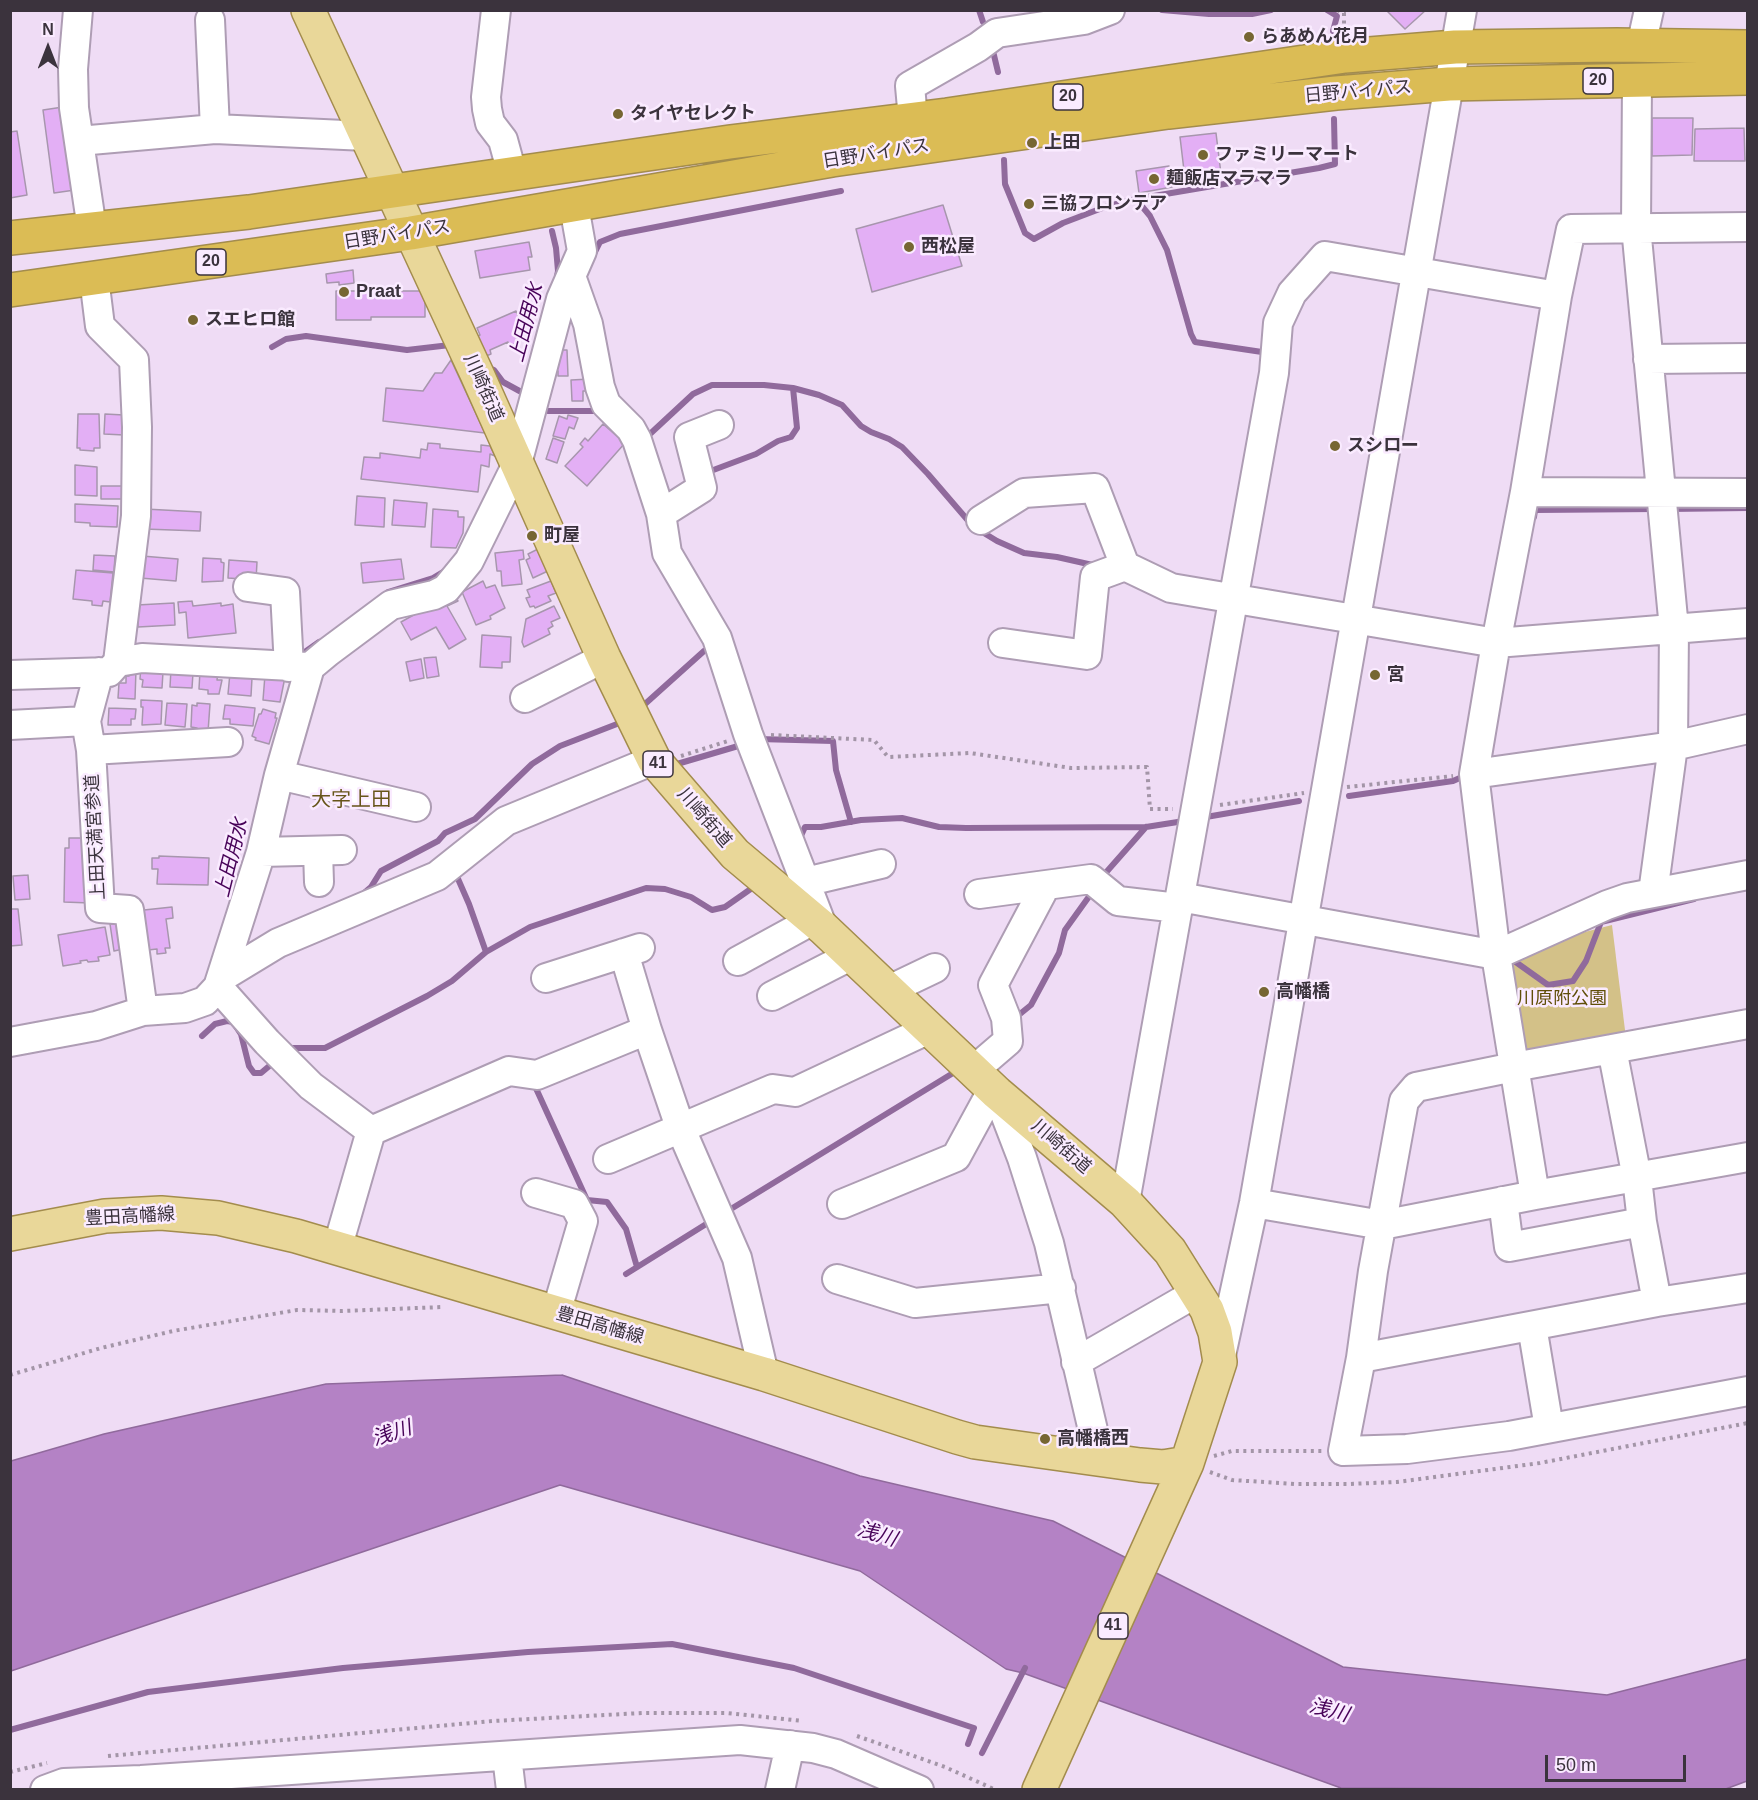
<!DOCTYPE html>
<html>
<head>
<meta charset="utf-8">
<style>
  body { margin:0 }
  #map { position:relative; width:1758px; height:1800px; overflow:hidden; background:#efdcf5; font-family:Helvetica,sans-serif }
  canvas { display:block }
  .frame { position:absolute; inset:0; border:12px solid #3b333d; pointer-events:none }
  .north { position:absolute; left:18px; top:18px; width:60px; height:60px; -webkit-text-stroke:4px #faebff; paint-order:stroke; rotate:0deg; font-size:16px; font-weight:700; line-height:24px; text-align:center; color:#3b333d }
  .north::after { content:''; display:block; margin:auto; width:21px; height:27px; background:#3b333d; clip-path:polygon(50% 0,100% 100%,50% 72%,0 100%) }
  .scale { position:absolute; left:1545px; top:1755px; width:141px; height:27px; box-sizing:border-box; border:3px solid #3b333d; border-top:0; padding-left:8px; font-size:18px; line-height:21px; white-space:nowrap; color:#3b333d; -webkit-text-stroke:4px #faebff; paint-order:stroke }
</style>
</head>
<body>
<div id="map">
<canvas width="1758" height="1800"></canvas>
<div class="frame"></div>
<div class="north">N</div>
<div class="scale">50 m</div>
</div>
<script>
const ctx = document.querySelector('canvas').getContext('2d');
ctx.lineJoin = 'round';
function fillPath(path, color) { ctx.fillStyle = color; ctx.fill(path, 'evenodd'); }
const poly = rows => new Path2D(rows.map(r => 'M' + r).join(''));
function strokePath(path, color, width, dash) { ctx.strokeStyle = color; ctx.lineWidth = width; ctx.lineCap = dash ? 'butt' : 'round'; ctx.setLineDash(dash || []); ctx.stroke(path); }
function drawText(font, color, halo, rows, align = 'center') {
  ctx.font = font + ' Helvetica,"Noto Sans JP",sans-serif'; ctx.lineWidth = 5; ctx.setLineDash([]); ctx.textBaseline = 'middle'; ctx.strokeStyle = halo; ctx.fillStyle = color; for (const [text, x, y, turn = 0] of rows) {
    ctx.save(); ctx.translate(x, y); ctx.rotate((+turn || 0) * Math.PI / 180); ctx.textAlign = isNaN(turn) ? turn : align; if (halo) ctx.strokeText(text, 0, 0); ctx.fillText(text, 0, 0); ctx.restore();
  }
}
const green = poly([
  [1612,925,1627,1046,1514,1067,1496,955]
]);
const water = poly([
  [562,1375,860,1476,1053,1521,1343,1667,1607,1695,1747,1659,1747,1781,1723,1790,1341,1788,1023,1673,1006,1669,860,1571,560,1485,11,1671,11,1461,104,1434,326,1384,562,1375]
]);
const stream = poly([
  [979,10,983,22],
  [1162,10,1209,14,1252,14,1271,10],
  [1327,10,1337,16,1333,31],
  [992,47,998,72],
  [1004,160,1005,184,1025,233,1034,239,1063,223,1105,207,1136,199,1319,168,1335,164,1334,119],
  [1136,199,1150,216,1167,250,1191,334,1195,342,1262,352],
  [552,231,556,248,558,271,557,276],
  [593,256,600,242,620,234,841,191],
  [272,347,286,339,306,336,407,350,450,345],
  [486,367,494,370,503,382,525,394],
  [548,411,596,411,601,413],
  [651,433,693,394,712,385,764,385,793,388,819,395,842,405,861,426,871,432,889,439,902,447,928,474,971,524],
  [708,472,756,454,778,441,791,437,797,428,793,388],
  [1669,509,1748,508],
  [1534,517,1535,510,1656,509],
  [979,530,997,541,1024,553,1057,557,1097,566],
  [388,592,433,578,448,569],
  [302,654,319,642],
  [645,704,704,651],
  [758,739,833,741,836,770,851,822],
  [677,764,745,744],
  [1349,796,1453,781,1462,777,1462,781],
  [1206,817,1299,801],
  [799,840,805,827,821,827,861,820,902,818,939,827,966,828,1146,827,1184,821],
  [455,872,469,904,486,952],
  [1102,877,1146,827],
  [364,893,371,887,381,871,438,841,445,833,475,819,532,764,560,746,617,724],
  [1510,958,1548,985,1573,981,1586,961,1601,922,1694,899],
  [1015,1018,1031,1005,1059,953,1065,930,1093,891],
  [202,1036,215,1024,227,1021,233,1022,241,1034,249,1066,254,1073,261,1073,274,1062],
  [292,1048,325,1048,427,996,452,981,486,952,530,927,646,888,665,889,691,897,712,910,725,907,755,886],
  [534,1084,587,1200,607,1202,626,1229,637,1267],
  [726,1212,958,1070],
  [626,1274,711,1221],
  [10,1730,148,1692,343,1668,528,1652,672,1644,794,1668,974,1728,968,1744],
  [982,1753,1025,1668]
]);
const building = poly([
  [1386,10,1426,10,1405,29,1386,10],
  [63,107,75,190,54,193,43,110,63,107],
  [1652,118,1693,118,1692,155,1652,156,1652,118],
  [1744,128,1745,161,1694,161,1695,129,1744,128],
  [17,131,27,195,10,198,10,132,17,131],
  [1216,133,1221,174,1185,179,1180,137,1216,133],
  [1169,166,1172,187,1139,193,1136,171,1169,166],
  [943,205,962,266,872,292,856,229,943,205],
  [529,242,532,257,528,257,530,270,480,278,475,251,529,242],
  [353,270,354,283,339,285,339,282,327,283,326,274,353,270],
  [336,291,425,291,425,317,371,317,371,320,336,320,336,291],
  [516,311,526,334,517,338,520,342,510,346,508,342,490,350,491,354,481,358,472,339,480,335,477,328,516,311],
  [559,350,567,350,568,376,558,376,558,371,554,371,559,350],
  [451,360,485,433,383,421,386,388,423,391,435,373,442,373,451,360],
  [590,379,591,391,583,391,583,401,572,401,571,380,590,379],
  [78,414,99,414,100,448,94,448,94,451,80,450,80,448,77,448,78,414],
  [105,414,124,415,124,435,104,434,105,414],
  [568,415,578,418,574,429,569,427,565,439,553,436,559,416,567,419,568,415],
  [603,424,625,443,587,486,565,466,583,447,580,444,585,438,588,441,603,424],
  [553,438,564,442,557,463,546,459,553,438],
  [428,443,440,444,440,448,481,452,481,445,490,446,495,456,490,454,489,467,481,465,478,492,361,479,364,457,380,458,380,453,420,458,421,449,427,450,428,443],
  [75,465,97,467,97,496,75,495,75,465],
  [101,486,127,486,126,499,101,499,101,486],
  [357,496,385,498,384,527,355,525,357,496],
  [394,500,427,503,425,527,392,525,394,500],
  [75,504,118,506,117,527,90,526,90,523,75,522,75,504],
  [145,509,201,512,200,531,144,529,145,509],
  [433,509,458,511,458,517,464,517,463,533,456,548,431,547,433,509],
  [540,548,550,570,533,578,526,560,530,558,528,554,540,548],
  [523,550,524,559,519,560,522,584,502,586,501,571,497,571,495,553,523,550],
  [94,555,115,556,114,572,93,570,94,555],
  [142,556,178,559,176,581,140,578,142,556],
  [203,558,221,559,221,562,224,563,223,581,202,582,203,558],
  [401,559,404,579,363,583,361,563,401,559],
  [229,560,257,562,256,580,228,578,229,560],
  [76,570,113,573,110,602,103,601,102,606,92,605,92,601,73,599,76,570],
  [483,581,486,588,495,585,505,608,490,616,491,619,476,625,462,592,483,581],
  [551,581,556,593,548,596,551,601,535,608,534,606,530,607,526,598,530,597,527,590,551,581],
  [453,593,458,601,447,606,466,639,449,649,436,627,411,640,401,622,453,593],
  [192,601,193,606,221,603,221,606,233,604,236,633,188,638,186,612,179,613,178,602,192,601],
  [174,603,175,625,138,627,137,605,174,603],
  [554,606,560,618,551,622,553,626,548,629,550,634,524,647,522,642,526,619,554,606],
  [482,635,511,637,510,662,502,662,502,668,480,667,482,635],
  [436,657,439,676,427,678,424,658,436,657],
  [421,659,424,678,410,681,406,662,421,659],
  [141,666,163,672,162,688,142,687,143,680,140,679,141,666],
  [129,669,136,670,135,699,118,698,119,683,126,683,126,676,129,676,129,669],
  [171,669,193,673,192,688,170,687,171,669],
  [200,671,218,672,217,680,222,680,219,694,208,694,208,690,199,689,200,671],
  [230,673,252,678,251,696,228,694,230,673],
  [265,675,285,677,280,702,263,700,265,675],
  [141,700,162,701,161,724,142,725,143,707,141,707,141,700],
  [167,703,187,704,185,727,165,725,167,703],
  [197,703,210,704,208,732,197,731,197,728,191,727,192,705,197,706,197,703],
  [225,705,255,708,253,726,230,724,230,719,223,719,225,705],
  [109,708,136,709,135,719,131,719,131,725,108,725,109,708],
  [263,709,276,713,275,718,277,718,269,744,255,740,256,738,252,736,259,714,261,714,263,709],
  [69,838,82,838,82,850,91,850,90,903,64,902,65,848,69,848,69,838],
  [159,856,209,858,208,885,157,884,158,869,152,869,152,858,159,858,159,856],
  [28,875,30,899,15,900,13,876,28,875],
  [172,907,173,918,166,919,170,948,165,948,166,953,157,954,157,949,148,950,144,910,172,907],
  [10,909,18,909,22,945,10,946,10,909],
  [128,921,133,947,114,951,110,924,128,921],
  [105,927,110,955,98,957,99,961,88,962,87,960,80,961,81,963,63,966,58,935,105,927]
]);
const path = poly([
  [1337,10,1344,13,1344,32],
  [771,735,874,740,888,757,970,753,1071,768,1147,767,1150,809,1173,809],
  [681,756,728,741],
  [1347,787,1453,776],
  [1220,805,1304,793],
  [10,1375,101,1348,173,1331,297,1310,342,1311,443,1307],
  [1214,1456,1232,1451,1323,1451],
  [1210,1472,1232,1480,1295,1484,1348,1484,1397,1482,1540,1463,1748,1423],
  [857,1736,945,1767,996,1790],
  [108,1756,493,1721,642,1713,727,1713,803,1721],
  [10,1772,47,1763]
]);
const minor = poly([
  [78,10,73,69,74,108,92,229],
  [496,10,486,97,487,109,490,123,503,140,512,173],
  [210,20,215,129],
  [1641,46,1649,10],
  [1637,81,1636,227,1674,629,1673,746,1653,893],
  [913,119,910,86,978,47,997,33,1084,20,1110,10],
  [79,141,215,129,366,136],
  [1748,227,1571,229,1557,296,1525,492,1748,493],
  [571,276,588,324,600,387,606,404,631,429,637,440,661,514,667,553,717,638,748,734,823,928],
  [94,278,100,326,134,360,137,427,136,516,118,662],
  [1648,359,1748,358],
  [1525,492,1496,643,1474,774,1496,955,1535,1195],
  [661,514,702,488,689,437,719,425],
  [981,520,1024,493,1095,488,1125,566,1171,588,1496,643,1748,623],
  [248,587,285,592,289,667],
  [1003,643,1087,655,1095,577,1125,566],
  [99,672,86,721,91,750,100,908,129,910,143,1011],
  [10,675,109,672,118,662,142,658,310,667],
  [525,698,604,658],
  [10,725,86,721],
  [91,750,228,742],
  [1474,774,1673,746,1748,729],
  [279,775,416,807],
  [318,851,319,882],
  [261,852,342,850],
  [805,882,881,864],
  [979,894,1046,885],
  [1180,897,1496,955,1607,905,1627,898,1748,875],
  [624,953,647,1030],
  [738,961,813,920],
  [222,977,278,943,437,876,506,821,654,760],
  [546,978,640,948],
  [218,987,267,1042,311,1086,371,1131],
  [889,990,935,968],
  [772,996,852,955],
  [1748,1024,1514,1067,1416,1087,1404,1101,1373,1271,1361,1358,1343,1451,1407,1449,1509,1436,1748,1391],
  [10,1042,96,1026,143,1011,185,1008,205,1001,218,987,261,852,279,775,310,667,328,652,391,605,434,595,446,589,469,561,517,464,561,299,582,251,574,206],
  [1612,1049,1637,1178,1642,1222,1657,1302],
  [973,1071,1008,1041,1006,1018,993,985,1046,885,1091,879,1118,901,1178,908],
  [997,1093,1022,1158,1049,1243,1100,1460],
  [608,1159,773,1089,795,1092,929,1029],
  [536,1193,574,1204,583,1221,556,1313],
  [1503,1201,1509,1247,1642,1222],
  [1125,1202,1274,373,1278,323,1292,293,1325,256,1557,296],
  [1254,1203,1382,1225,1535,1195,1748,1157],
  [842,1204,956,1157,993,1089],
  [337,1249,371,1131,509,1071,537,1075,647,1030,680,1127,737,1258,764,1374],
  [837,1279,915,1303,1061,1288],
  [1532,1326,1549,1428],
  [1361,1358,1657,1302,1748,1288],
  [1220,1360,1254,1203,1462,10],
  [1076,1362,1196,1293],
  [507,1756,511,1790],
  [45,1790,64,1783,141,1780,740,1740,813,1748,836,1754,919,1790],
  [780,1790,790,1745]
]);
const major = poly([
  [308,10,477,374,604,658,654,760,735,854,823,928,997,1093,1125,1202,1170,1251,1207,1310,1215,1332,1220,1362,1187,1463,1039,1790],
  [10,1234,105,1216,161,1213,218,1218,296,1236,764,1374,957,1437,975,1442,1140,1465,1163,1467,1187,1463]
]);
const highway = poly([
  [10,238,249,212,730,142,947,115,1345,56,1455,47,1617,45,1748,47],
  [10,290,411,233,832,160,1168,112,1336,93,1449,84,1748,78]
]);
const markers = [
  [1249,37,6,"#766633"],
  [618,114,6,"#766633"],
  [1032,143,6,"#766633"],
  [1203,155,6,"#766633"],
  [1154,179,6,"#766633"],
  [1029,204,6,"#766633"],
  [909,247,6,"#766633"],
  [344,292,6,"#766633"],
  [193,320,6,"#766633"],
  [1335,446,6,"#766633"],
  [532,536,6,"#766633"],
  [1375,675,6,"#766633"],
  [1264,992,6,"#766633"],
  [1045,1439,6,"#766633"]
];
const shields = [
  [1598,81,30],
  [1068,97,30],
  [211,262,30],
  [658,764,30],
  [1113,1626,30]
];
const shieldNames = [
  ["20",1598,81],
  ["20",1068,97],
  ["20",211,262],
  ["41",658,764],
  ["41",1113,1626]
];
const poiNames = [
  ["らあめん花月",1261,37],
  ["タイヤセレクト",630,114],
  ["上田",1044,143],
  ["ファミリーマート",1215,155],
  ["麺飯店マラマラ",1166,179],
  ["三協フロンテア",1041,204],
  ["西松屋",921,247],
  ["Praat",356,292],
  ["スエヒロ館",205,320],
  ["スシロー",1347,446],
  ["町屋",544,536],
  ["宮",1387,675],
  ["高幡橋",1276,992],
  ["高幡橋西",1057,1439]
];
const streetNames = [
  ["日野バイパス",1358,92,-5],
  ["日野バイパス",876,154,-9],
  ["日野バイパス",397,235,-9],
  ["川崎街道",483,388,66],
  ["川崎街道",704,818,49],
  ["上田天満宮参道",96,837,-93],
  ["川崎街道",1061,1147,41],
  ["豊田高幡線",130,1217,-3],
  ["豊田高幡線",600,1326,16]
];
const parkNames = [
  ["川原附公園",1562,999]
];
const waterNames = [
  ["上田用水",527,323,-75],
  ["上田用水",232,858,-76],
  ["浅川",392,1434,-18],
  ["浅川",877,1535,17],
  ["浅川",1329,1711,15]
];
const neighbourhoodNames = [
  ["大字上田",351,800]
];
fillPath(green, '#d3c188');
fillPath(water, '#b482c5');
strokePath(water, '#906a9c', 1.5);
strokePath(stream, '#906a9c', 6);
fillPath(building, '#e3aff5');
strokePath(building, '#a796ad', 1.5);
strokePath(minor, '#ae9db4', 32);
strokePath(major, '#a38c4d', 36);
strokePath(highway, '#a38c4d', 36);
strokePath(path, '#a395a7', 4, [3, 4.5]);
strokePath(minor, '#fff', 28);
strokePath(major, '#e9d799', 33);
strokePath(highway, '#dbbc55', 33);
for (const [x, y, r, color] of markers) { const dot = new Path2D(); dot.arc(x, y, r, 0, 2 * Math.PI); ctx.fillStyle = color; ctx.fill(dot); strokePath(dot, '#faebff', 2); }
for (const [x, y, w] of shields) { const box = new Path2D(); box.roundRect(x - w / 2, y - 13, w, 26, 4.5); ctx.fillStyle = '#faebff'; ctx.fill(box); strokePath(box, '#3b333d', 1.5); }
drawText('bold 16px', '#3b333d', null, shieldNames);
drawText('bold 18px', '#3b333d', '#faebff', poiNames, 'left');
drawText('18px', '#3b333d', '#faebff', streetNames);
drawText('18px', '#604e08', '#faebff', parkNames);
drawText('italic 20px', '#480359', '#faebff', waterNames);
drawText('20px', '#67551a', '#faebff', neighbourhoodNames);
</script>
</body>
</html>
